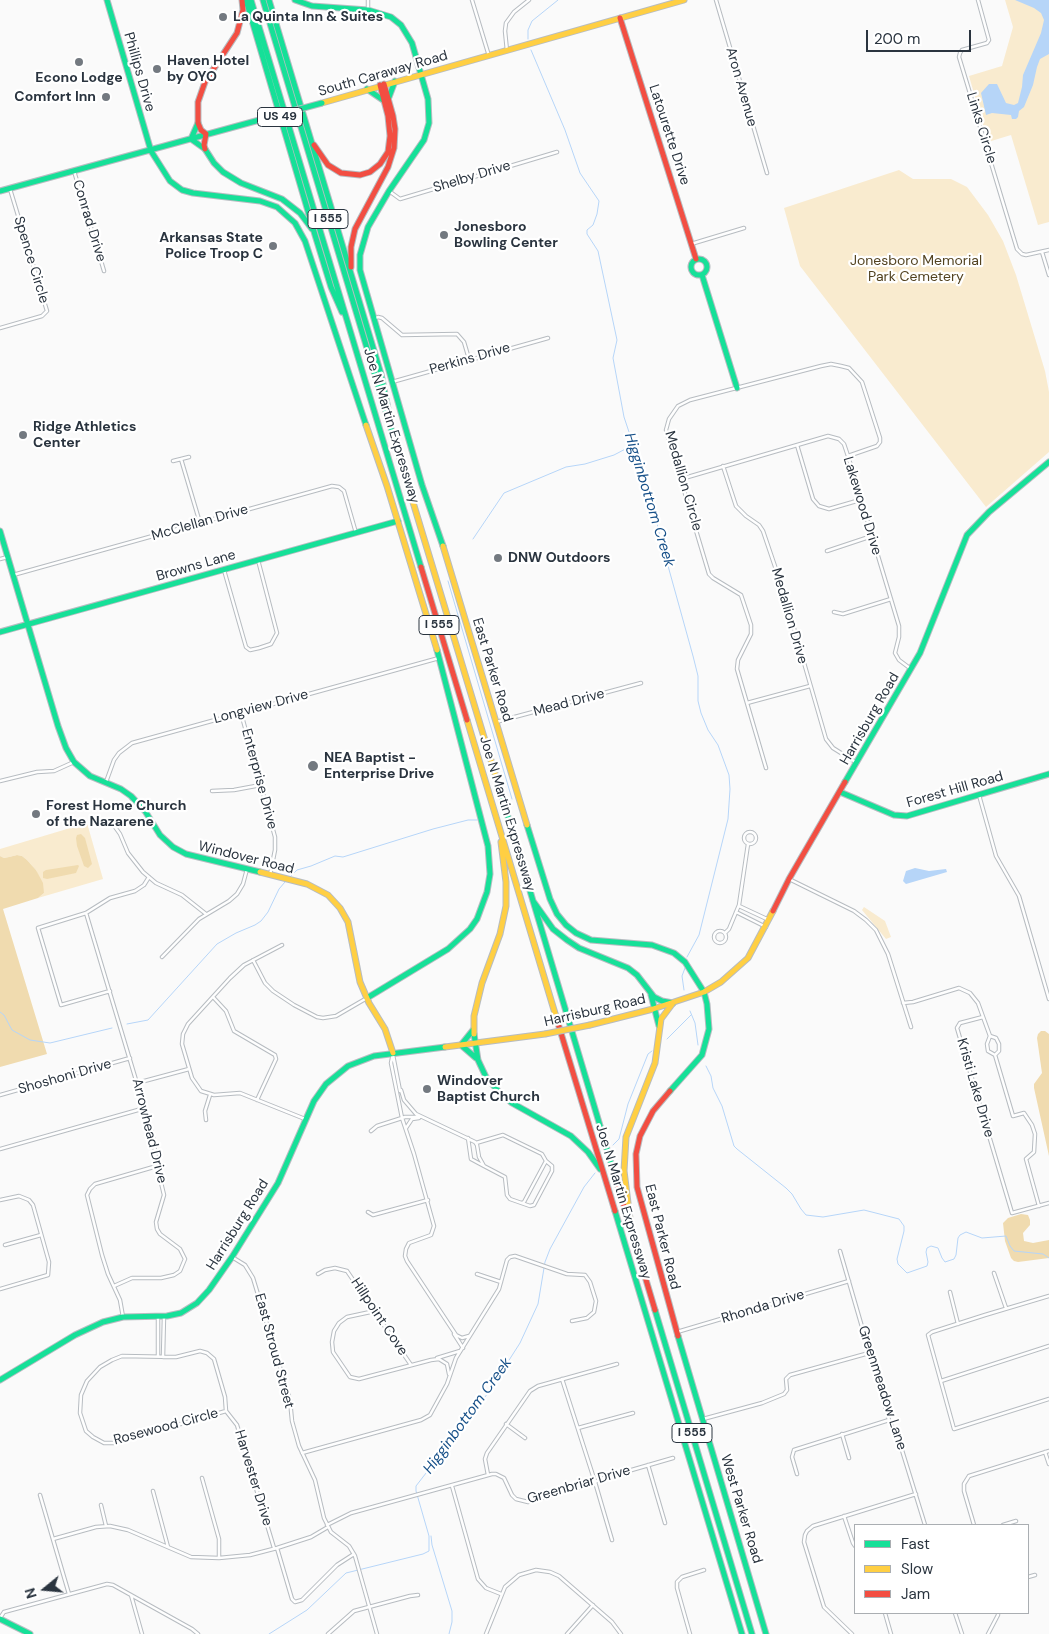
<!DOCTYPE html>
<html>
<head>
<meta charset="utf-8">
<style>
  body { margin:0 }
  #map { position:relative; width:1049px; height:1634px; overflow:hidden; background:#fafafa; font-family:"DM Sans",sans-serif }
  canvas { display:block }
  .legend { position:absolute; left:854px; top:1524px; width:175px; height:90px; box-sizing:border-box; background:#fff; border:1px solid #aaaeb2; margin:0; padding:6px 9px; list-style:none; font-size:15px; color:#2a343f }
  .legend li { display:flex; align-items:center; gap:10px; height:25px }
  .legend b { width:25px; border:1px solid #aaaeb2 }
  .north { position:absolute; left:20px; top:1564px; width:50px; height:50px; -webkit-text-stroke:4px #fff; paint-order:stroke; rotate:253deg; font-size:14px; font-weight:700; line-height:20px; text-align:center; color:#2a343f }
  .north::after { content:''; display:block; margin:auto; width:18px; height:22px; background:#2a343f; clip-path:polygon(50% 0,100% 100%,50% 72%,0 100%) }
  .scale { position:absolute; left:866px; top:30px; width:105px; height:22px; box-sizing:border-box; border:2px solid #2a343f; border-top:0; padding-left:6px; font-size:15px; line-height:18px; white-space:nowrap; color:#2a343f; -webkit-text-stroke:4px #fff; paint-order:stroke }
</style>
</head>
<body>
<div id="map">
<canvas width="1049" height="1634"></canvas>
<ul class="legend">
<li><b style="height:6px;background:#16e098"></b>Fast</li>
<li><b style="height:6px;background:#ffcf43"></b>Slow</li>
<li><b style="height:6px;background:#f24e42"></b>Jam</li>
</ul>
<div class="north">N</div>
<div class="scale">200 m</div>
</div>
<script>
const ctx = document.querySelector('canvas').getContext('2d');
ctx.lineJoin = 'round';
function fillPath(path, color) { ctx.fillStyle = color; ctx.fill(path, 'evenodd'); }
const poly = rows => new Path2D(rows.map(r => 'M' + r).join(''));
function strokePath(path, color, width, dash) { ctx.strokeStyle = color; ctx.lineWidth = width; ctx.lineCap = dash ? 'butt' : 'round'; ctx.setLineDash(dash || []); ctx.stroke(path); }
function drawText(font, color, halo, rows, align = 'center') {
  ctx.font = font + ' "DM Sans",sans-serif'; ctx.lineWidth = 4.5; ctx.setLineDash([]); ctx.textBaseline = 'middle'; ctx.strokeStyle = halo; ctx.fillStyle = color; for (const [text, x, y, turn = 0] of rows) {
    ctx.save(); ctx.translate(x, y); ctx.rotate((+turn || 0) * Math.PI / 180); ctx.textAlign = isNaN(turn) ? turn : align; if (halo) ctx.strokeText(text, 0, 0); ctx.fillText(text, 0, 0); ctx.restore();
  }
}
const green = poly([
  [1005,0,1049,0,1049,222,1038,225,1011,135,988,142,969,76,1002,66,1013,27],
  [899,170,913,179,951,179,967,187,988,215,1003,241,1016,275,1045,371,1049,392,1049,452,986,507,800,266,784,208],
  [87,823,103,879,38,898,44,893,36,870,27,860,22,856,17,855,9,857,4,858,0,856,0,849],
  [864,907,885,921,891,937,886,939,862,910]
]);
const forest = poly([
  [81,834,85,838,92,864,88,868,84,866,77,846,76,838,77,835],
  [17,855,22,856,27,860,36,870,43,883,44,893,38,898,3,909,47,1054,0,1067,0,856,4,858,9,857],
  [78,865,79,866,76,873,47,879,43,878,43,872,46,870],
  [1041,1031,1045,1031,1049,1034,1049,1156,1034,1088,1034,1084,1042,1073,1037,1038,1038,1034],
  [1021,1214,1028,1215,1030,1220,1030,1225,1023,1233,1024,1241,1033,1243,1049,1240,1049,1258,1018,1262,1014,1261,1011,1258,1005,1241,1003,1223,1008,1218]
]);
const water = poly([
  [1015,0,1049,0,1049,54,1040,59,1037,67,1033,85,1024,107,1019,111,1018,117,1016,119,1012,119,1011,115,992,113,986,115,981,93,989,84,997,84,1006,103,1014,105,1018,103,1022,87,1023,75,1041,33,1044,20,1041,13,1034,8],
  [915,868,929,871,946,869,947,872,906,884,903,881,906,871]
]);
const stream = poly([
  [528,39,528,30,532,21,558,0],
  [531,50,565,130,580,173,599,201,597,214,593,225,587,230,587,234,598,251,617,340,613,358,624,417,633,444,633,458,649,493,654,509,660,537,693,656,698,676,698,701,701,713,708,730,718,745,729,775,730,789,728,819,699,935,687,957],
  [473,539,504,493,566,467,585,464,614,455,633,445],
  [448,581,512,799],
  [290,877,297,870,311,866,335,856,343,857,433,829,468,820,477,820],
  [684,990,682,976,685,968],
  [690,1011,695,1023,698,1045],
  [0,1012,4,1015,12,1030,30,1040,50,1043,112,1028],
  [127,1024,148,1020,217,944,236,933,255,925,261,921,268,912,279,889,285,882],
  [667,1039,691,1015],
  [706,1066,711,1076,713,1088,722,1106,734,1146,737,1149,786,1188,792,1194,801,1209,806,1215,823,1217,864,1210,899,1219,904,1226,904,1231,897,1259,898,1264,907,1273,927,1266,928,1262,926,1252,927,1248,931,1246,938,1248,942,1258,945,1262,954,1259,956,1255,958,1238,960,1235,966,1232,982,1238,1006,1236,1010,1246,1014,1251,1043,1254,1049,1258],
  [613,1145,619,1139,628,1104,648,1054,652,1051],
  [431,1536,432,1545,452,1611,452,1622,449,1634],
  [269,1634,307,1610,346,1573,423,1554,429,1551,429,1536,416,1491,416,1486,488,1393,520,1343,538,1304,545,1262,550,1249,584,1187,595,1173]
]);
const street = poly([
  [472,0,489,56],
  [716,0,767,173],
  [978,0,989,40,987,43,962,50,960,53,959,57,1017,249,1022,254,1026,255,1049,250],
  [368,10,368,0],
  [507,51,505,31,506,23,514,12,529,0],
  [74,171,104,271],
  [389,191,400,199,557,152],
  [691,244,744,228],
  [1042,252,1049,275],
  [374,319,378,317,382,318,402,335,457,334,464,342,469,359],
  [0,328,42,316,47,311,10,189],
  [392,382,548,338],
  [797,445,813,499,819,506,829,509,860,500],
  [181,459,200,523],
  [173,461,189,457],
  [723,466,736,506,746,516,759,525,763,531,783,590,826,739,833,748,857,763],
  [681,479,828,436,839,439,844,444,848,456,899,626,899,637,895,653,899,660,911,669],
  [827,551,872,536],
  [0,559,8,557],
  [224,570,246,647,250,650,259,648,271,644,277,633,258,560],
  [13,575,332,486,339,487,344,491,356,533],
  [834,612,843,614,891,599],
  [747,703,810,686],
  [241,713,275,837,275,850,270,875],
  [496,722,641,683],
  [766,768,737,669,738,660,751,634,751,625,741,595,713,578,709,574,666,430,669,419,678,406,690,400,821,366,831,364,841,366,849,368,862,382,880,438,880,442,877,446,848,456],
  [0,781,37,772,54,771,74,762],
  [106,782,114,760,119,753,132,743,439,658],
  [212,791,234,790,261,785],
  [979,795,996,856,1019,896,1049,999],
  [115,827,120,834,128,853,143,872,156,883,182,895,206,914],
  '744 838a6 6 0 1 1 12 0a6 6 0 1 1-12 0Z',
  [789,879,854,911,866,920,876,930,888,954,911,1027],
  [739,906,769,920],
  [736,912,766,927],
  [86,913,153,1137,157,1166,164,1195,156,1222,157,1229,160,1234,180,1249,185,1259,180,1271,174,1275,161,1278,132,1278,114,1286],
  '714 937a6 6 0 1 1 12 0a6 6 0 1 1-12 0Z',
  [725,933,729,929,739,905,748,844],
  [282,945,244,965,230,978,188,1024,183,1034,182,1044,192,1078,201,1091,214,1095,240,1093,305,1119],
  [162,957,199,919,229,901,237,894,243,884,247,869],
  [253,960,265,983,273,991,294,1005,317,1017,323,1018,336,1016,367,998],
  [110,991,61,1005,38,928,86,913,110,898,135,891,144,885,149,877],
  [213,997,226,1011,234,1031,275,1055,276,1059,257,1100],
  [903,1003,913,1002,959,988,970,993,978,1003,990,1036,987,1044,988,1051,995,1055,1013,1116,1024,1113,1032,1125,1035,1134,1034,1152,1026,1159,1039,1206],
  [983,1017,960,1023,957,1028,1012,1213,1049,1203],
  [990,1036,996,1038,999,1044,999,1051,995,1055],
  [393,1053,391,1063,402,1118,414,1154,434,1226,431,1235,409,1243,406,1249,405,1256,407,1261,456,1335,462,1338,469,1336],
  [393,1055,400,1091],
  [137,1083,189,1069],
  [401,1090,404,1100,416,1114,475,1142,477,1145,479,1157,484,1166,505,1177,507,1195,510,1199,530,1206,534,1205,552,1171,552,1166,546,1161],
  [0,1095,130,1058],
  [206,1120,205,1111,210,1095],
  [406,1128,412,1119,419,1118],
  [371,1131,377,1126,405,1117,420,1117],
  [468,1138,471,1159,484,1166],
  [476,1143,503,1135,542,1154,546,1161,524,1202,522,1203],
  [0,1149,145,1108],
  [0,1200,19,1196,29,1200,33,1205,49,1262,48,1275,0,1289],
  [368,1212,373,1215,428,1200],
  [5,1245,41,1235],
  [840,1251,889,1420,901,1447,925,1525],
  [232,1257,245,1265,253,1278,290,1400,292,1421,299,1446,315,1480,324,1518,331,1532,349,1546,355,1556,377,1634],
  [994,1273,1006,1308],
  [318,1274,325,1270,335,1268,347,1271,411,1365],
  [477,1274,501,1282],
  [950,1292,958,1324],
  [1049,1296,985,1315,932,1332,928,1335,954,1429,1049,1399],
  [375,1311,347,1317,339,1323,334,1331,332,1342,333,1352,350,1377,359,1379,431,1360,439,1359,447,1364,449,1374],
  [123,1317,120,1300,108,1274,102,1255,87,1195,90,1189,95,1184,157,1166],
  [677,1332,849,1281],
  [454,1334,463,1348],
  [200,1351,207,1353,214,1359,225,1397,226,1411,114,1443,104,1443,93,1437,86,1431,80,1413,81,1395,87,1381,100,1367,112,1360,122,1356,176,1357,200,1351],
  [158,1356,158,1317],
  [163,1357,164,1316],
  [437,1358,460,1351],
  [562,1379,595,1482,612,1540],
  [941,1381,1049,1346],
  [226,1411,237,1425,274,1548],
  [703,1419,762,1403,784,1394,787,1390,786,1379,790,1375,869,1353],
  [506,1424,525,1438],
  [578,1428,633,1413],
  [842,1434,849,1458],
  [1045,1452,1049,1464],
  [302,1453,421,1420,430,1415,447,1384,456,1358,499,1289,507,1260,510,1257,515,1256,567,1274,585,1275,590,1282,596,1301,594,1312,587,1318,572,1321],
  [648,1465,665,1523],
  [797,1474,792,1457,794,1450,889,1420],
  [488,1475,485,1459,487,1453,530,1391,538,1386,617,1364],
  [202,1478,219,1539,219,1558],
  [452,1486,478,1579,486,1588,501,1594],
  [153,1491,168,1547],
  [40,1495,69,1594],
  [101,1505,106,1526],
  [844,1516,853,1543,855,1546],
  [327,1525,351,1513,492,1474,496,1474,504,1478,512,1495,516,1499,528,1502,585,1486,604,1478,673,1458],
  [974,1525,964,1491,964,1484,969,1476,1049,1451],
  [1003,1525,1016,1521],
  [53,1539,96,1527,110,1526,128,1530,191,1557,219,1558,250,1555,277,1548,311,1537,328,1527],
  [277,1548,292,1599,295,1602,302,1600,337,1565,354,1554],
  [1028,1577,1035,1575],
  [131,1595,142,1634],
  [885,1613,891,1634],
  [955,1613,962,1634],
  [0,1618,4,1612,107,1584,113,1585,192,1629,198,1634],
  [328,1634,354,1611,410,1596,418,1595],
  [486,1634,505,1587,519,1575,536,1570,550,1572,559,1576,612,1622,621,1634],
  [567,1634,593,1605],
  [690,1634,677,1588,677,1582,682,1577,704,1570],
  [852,1634,824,1607,804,1542,805,1535,807,1531,813,1526,916,1494],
  [988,1634,998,1615,998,1613]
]);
const fast = poly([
  [107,0,151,151,170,181,182,190,193,193,260,201,277,207,295,223,305,241,366,425],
  [246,0,315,235,331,287,342,312],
  [251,0,421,567],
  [263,0,409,489],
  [269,0,381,374,389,414],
  [295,0,312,6,368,10,391,17,401,25,412,43,428,99,429,123,424,140,389,191,368,227,360,255,360,270,422,485,443,546],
  [367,89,383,100],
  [389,97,395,81],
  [198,123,191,139,205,149,214,163,223,172,241,183,282,199,300,213,312,229],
  [0,191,263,119],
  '691 267a8 8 0 1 1 16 0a8 8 0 1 1-16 0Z',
  [702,275,737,388],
  [0,531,58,726,66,748,74,762,90,776,121,789,131,796,145,811,160,835,173,847,186,854,260,872],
  [0,632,398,521],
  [845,782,920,653,967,535,989,512,1049,462],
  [500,790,615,1176],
  [840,792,894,815,907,816,1049,774],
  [527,825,550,899,557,914,566,925,576,933,591,940,652,945,674,953,685,962,704,992,707,1004,709,1029,702,1055,670,1091],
  [533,901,553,929,567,940,579,948,628,968,637,975,654,997,662,1001,673,1003],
  [651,995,659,1026],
  [367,998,448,949,470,929,477,919,487,892,490,874,488,846,437,650],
  [473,1030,461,1045,476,1058],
  [474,1034,478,1060,486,1077,500,1093,512,1103,571,1136,588,1152,600,1169],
  [615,1211,742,1634],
  [655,1310,752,1634],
  [678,1336,766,1634],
  [0,1380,75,1335,103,1322,123,1317,167,1316,181,1313,197,1303,209,1290,232,1257,278,1183,314,1101,326,1084,348,1066,374,1056,445,1047],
  [0,1619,30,1634]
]);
const slow = poly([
  [322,103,684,0],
  [366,425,387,486,437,650],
  [409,489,500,790],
  [443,546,527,825],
  [467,720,557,1020],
  [260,872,307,884,328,895,340,908,348,922,360,982,369,1003,385,1029,393,1053],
  [590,1025,653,1009,704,992,721,982,748,958,773,911],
  [474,1034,474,1016,482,983,500,934,506,906,506,882,501,842],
  [445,1047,545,1034],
  [630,1219,624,1171,626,1137,655,1063,661,1019,673,1003]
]);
const jam = poly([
  [620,18,696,259],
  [314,145,328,165,341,173,360,175,370,172,380,164,388,152,390,136,388,116,380,85],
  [205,149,204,145,206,134,201,130,198,123,198,102,205,82,237,33,243,10,242,0],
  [351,267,351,247,355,229,388,167,394,148,395,129,393,116,384,84],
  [421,567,467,720],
  [773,911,789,879,845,782],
  [557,1020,615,1211],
  [670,1091,653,1111,640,1136,636,1154,637,1187,678,1336],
  [615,1176,655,1310]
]);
const fastBridge = poly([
  [263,119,322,103]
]);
const slowBridge = poly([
  [545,1034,590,1025]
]);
const markers = [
  [223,17,5,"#737980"],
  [79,62,5,"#737980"],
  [157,69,5,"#737980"],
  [106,97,5,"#737980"],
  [444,235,5,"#737980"],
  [273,246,5,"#737980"],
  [23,435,5,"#737980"],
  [498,558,5,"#737980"],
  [313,766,6,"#737980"],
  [36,814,5,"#737980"],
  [427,1089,5,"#737980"]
];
const shields = [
  [280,117,45],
  [328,219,40],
  [439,625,40],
  [692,1433,40]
];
const shieldNames = [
  ["US 49",280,117],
  ["I 555",328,219],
  ["I 555",439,625],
  ["I 555",692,1433]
];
const poiNames = [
  ["La Quinta Inn & Suites",233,17],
  ["Haven Hotel",167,61],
  ["by OYO",167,77],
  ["Econo Lodge",79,78,"center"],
  ["Comfort Inn",96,97,"right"],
  ["Jonesboro",454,227],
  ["Bowling Center",454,243],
  ["Arkansas State",263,238,"right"],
  ["Police Troop C",263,254,"right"],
  ["Ridge Athletics",33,427],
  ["Center",33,443],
  ["DNW Outdoors",508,558],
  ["NEA Baptist -",324,758],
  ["Enterprise Drive",324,774],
  ["Forest Home Church",46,806],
  ["of the Nazarene",46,822],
  ["Windover",437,1081],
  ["Baptist Church",437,1097]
];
const streetNames = [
  ["Phillips Drive",139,72,74],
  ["South Caraway Road",383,74,-16],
  ["Aron Avenue",741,87,74],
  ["Links Circle",981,128,73],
  ["Latourette Drive",669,135,72],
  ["Shelby Drive",472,177,-17],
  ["Conrad Drive",89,221,73],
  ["Spence Circle",31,260,73],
  ["Perkins Drive",470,359,-16],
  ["Joe N Martin Expressway",391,426,73],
  ["Medallion Circle",683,481,74],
  ["Lakewood Drive",862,506,73],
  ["McClellan Drive",200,523,-16],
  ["Browns Lane",196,566,-16],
  ["Medallion Drive",789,616,74],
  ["East Parker Road",492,670,73],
  ["Mead Drive",569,703,-15],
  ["Longview Drive",261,707,-15],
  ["Harrisburg Road",870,719,-60],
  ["Enterprise Drive",259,779,75],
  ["Forest Hill Road",955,790,-16],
  ["Joe N Martin Expressway",507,814,73],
  ["Windover Road",246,858,14],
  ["Harrisburg Road",595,1011,-13],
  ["Shoshoni Drive",65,1077,-16],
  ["Kristi Lake Drive",975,1088,74],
  ["Arrowhead Drive",149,1131,76],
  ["Joe N Martin Expressway",623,1202,73],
  ["Harrisburg Road",238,1225,-58],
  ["East Parker Road",662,1237,76],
  ["Rhonda Drive",763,1307,-17],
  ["Hillpoint Cove",379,1317,56],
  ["East Stroud Street",274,1351,75],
  ["Greenmeadow Lane",882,1388,72],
  ["Rosewood Circle",166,1427,-15],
  ["Harvester Drive",253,1478,73],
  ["Greenbriar Drive",579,1485,-16],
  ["West Parker Road",741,1509,73]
];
const parkNames = [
  ["Jonesboro Memorial",916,261],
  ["Park Cemetery",916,277]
];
const waterNames = [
  ["Higginbottom Creek",649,500,73],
  ["Higginbottom Creek",468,1416,-54]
];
fillPath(green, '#f9ebcf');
fillPath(forest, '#f0dbaf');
fillPath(water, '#b6d5f8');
strokePath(stream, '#b6d5f8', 1);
strokePath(street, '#b7bcc1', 4.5);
strokePath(fast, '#b7bcc1', 7);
strokePath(slow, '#b7bcc1', 7);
strokePath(jam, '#b7bcc1', 7);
strokePath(street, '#fefefe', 2.5);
strokePath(fast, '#16e098', 5);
strokePath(slow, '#ffcf43', 5);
strokePath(jam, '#f24e42', 5);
strokePath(fastBridge, '#b7bcc1', 7, []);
strokePath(slowBridge, '#b7bcc1', 7, []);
strokePath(fastBridge, '#16e098', 5);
strokePath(slowBridge, '#ffcf43', 5);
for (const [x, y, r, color] of markers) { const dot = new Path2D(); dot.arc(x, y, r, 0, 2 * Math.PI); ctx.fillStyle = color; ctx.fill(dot); strokePath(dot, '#fff', 2); }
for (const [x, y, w] of shields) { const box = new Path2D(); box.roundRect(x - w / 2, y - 9.5, w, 19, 4); ctx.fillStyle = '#fff'; ctx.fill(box); strokePath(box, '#2a343f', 1); }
drawText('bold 12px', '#2a343f', null, shieldNames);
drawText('bold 14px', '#2a343f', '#fff', poiNames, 'left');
drawText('14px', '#2a343f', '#fff', streetNames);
drawText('14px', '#524220', '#fff', parkNames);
drawText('italic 15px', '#185189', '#fff', waterNames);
</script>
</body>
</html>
